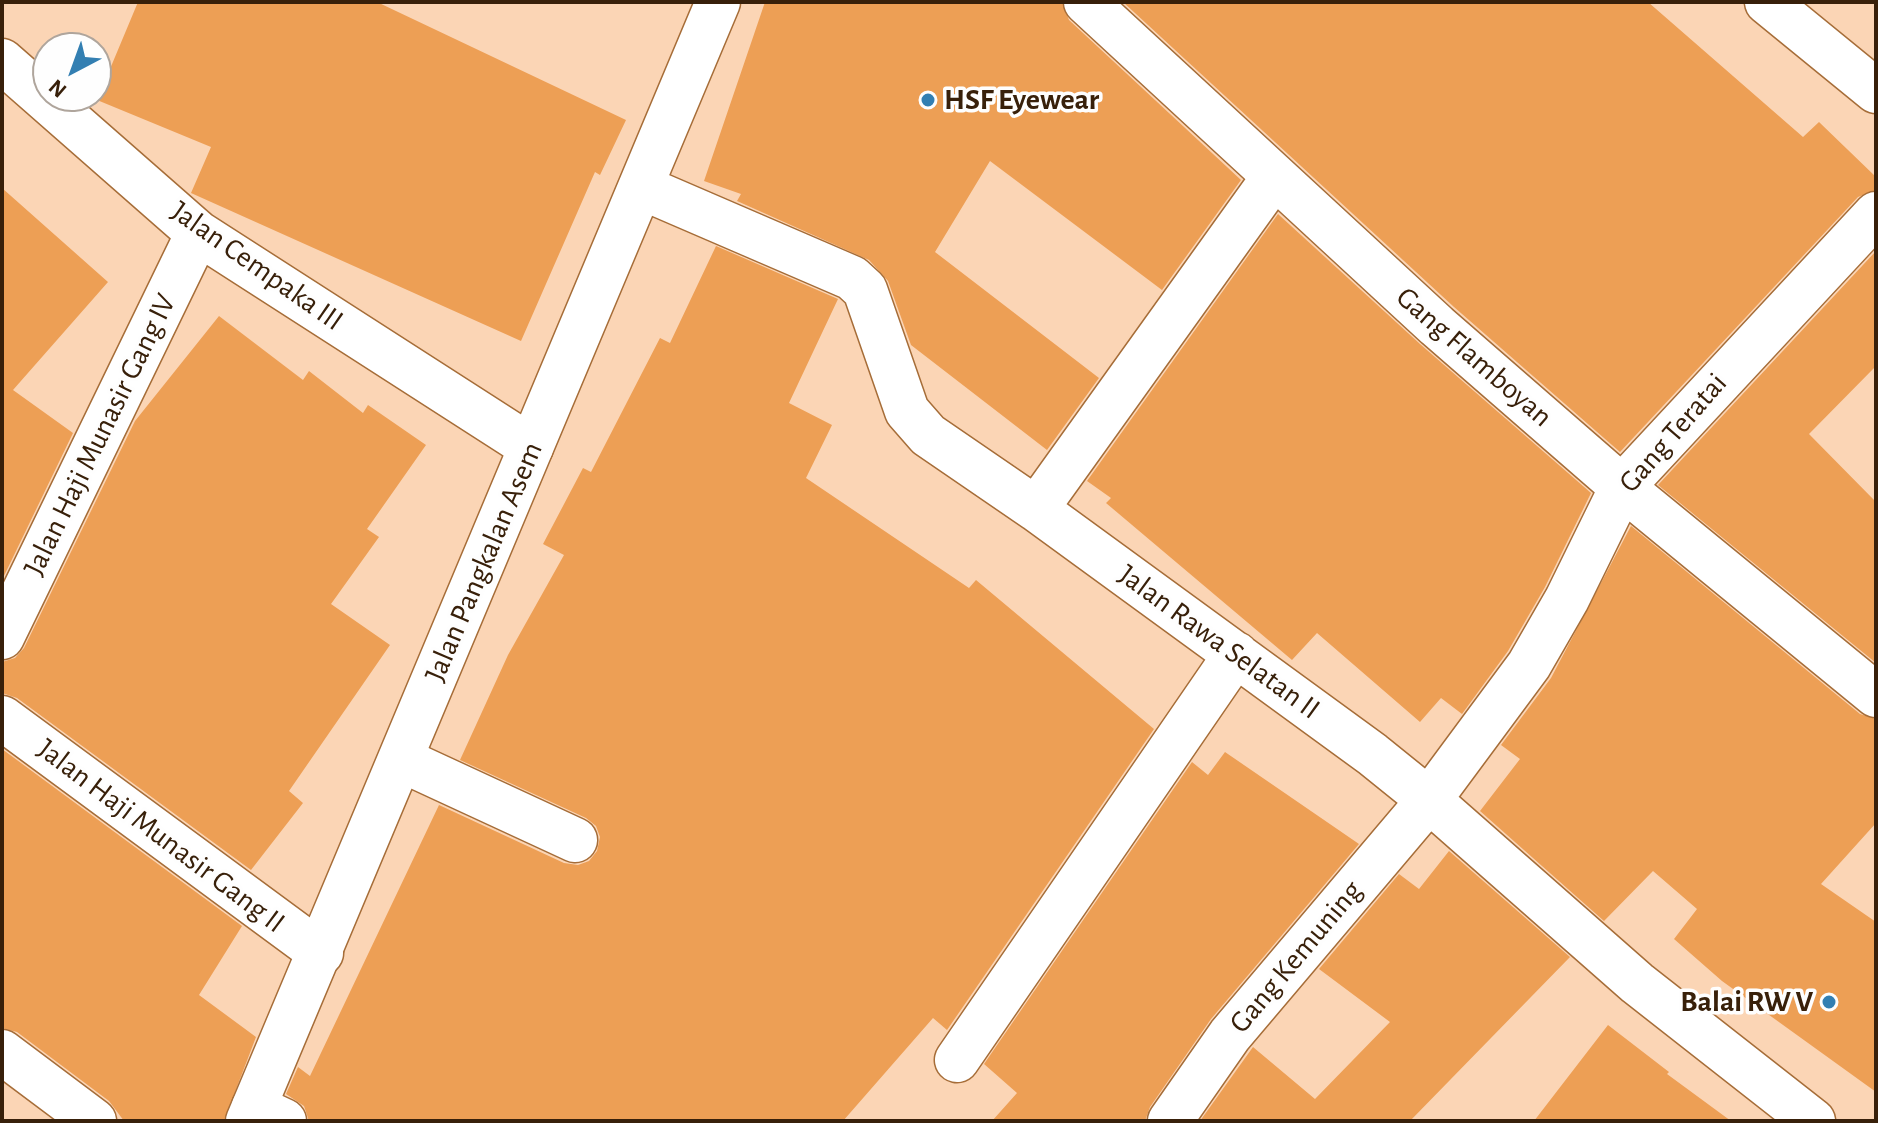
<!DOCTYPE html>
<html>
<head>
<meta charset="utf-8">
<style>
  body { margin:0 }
  #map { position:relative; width:1878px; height:1123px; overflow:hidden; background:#fbd5b5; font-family:"Alegreya Sans",sans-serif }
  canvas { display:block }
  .frame { position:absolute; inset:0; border:4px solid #38200a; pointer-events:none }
  .north { position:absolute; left:32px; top:32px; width:80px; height:80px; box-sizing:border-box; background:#fefefe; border:2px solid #afa59c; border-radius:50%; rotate:221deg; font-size:22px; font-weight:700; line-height:32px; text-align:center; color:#38200a }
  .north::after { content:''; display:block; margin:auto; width:28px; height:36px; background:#337fb2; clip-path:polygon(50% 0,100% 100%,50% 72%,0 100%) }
</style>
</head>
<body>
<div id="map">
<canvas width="1878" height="1123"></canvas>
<div class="frame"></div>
<div class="north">N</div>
</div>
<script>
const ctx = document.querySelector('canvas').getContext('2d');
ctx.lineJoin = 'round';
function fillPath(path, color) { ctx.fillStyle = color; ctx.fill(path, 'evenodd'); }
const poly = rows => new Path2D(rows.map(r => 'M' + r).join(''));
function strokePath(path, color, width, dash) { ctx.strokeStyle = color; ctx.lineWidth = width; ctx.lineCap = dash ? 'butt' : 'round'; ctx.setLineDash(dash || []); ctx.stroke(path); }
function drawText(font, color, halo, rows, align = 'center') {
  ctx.font = font + ' "Alegreya Sans",sans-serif'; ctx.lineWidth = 7; ctx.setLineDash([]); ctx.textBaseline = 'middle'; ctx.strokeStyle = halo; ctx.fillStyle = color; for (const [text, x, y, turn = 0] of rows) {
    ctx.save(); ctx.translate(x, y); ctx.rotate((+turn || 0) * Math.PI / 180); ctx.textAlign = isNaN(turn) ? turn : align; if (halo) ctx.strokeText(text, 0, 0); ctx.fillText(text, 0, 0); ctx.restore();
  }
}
const building = poly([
  [138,2,377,2,626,120,600,175,595,172,521,341,191,193,211,147,97,100],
  [765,2,1062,2,1069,20,1241,180,1162,290,990,161,935,252,1099,378,1047,450,911,345,888,281,869,260,737,201,741,194,704,181],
  [1123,2,1648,2,1803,137,1819,122,1876,177,1876,190,1858,197,1620,452,1454,307],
  [2,188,108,282,13,390,73,433,2,580],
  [1278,214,1420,344,1591,493,1545,587,1508,651,1462,714,1441,698,1420,722,1317,633,1292,660,1106,503,1111,498,1087,481],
  [716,246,838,299,789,403,832,425,806,478,969,588,976,580,1154,729,947,1030,933,1018,843,1121,309,1121,304,1106,286,1094,298,1067,310,1076,439,805,564,863,578,865,589,861,597,851,600,837,596,826,586,818,460,760,508,655,564,555,543,544,583,468,591,472,660,338,670,343],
  [1876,251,1876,366,1809,434,1876,502,1876,663,1658,485],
  [219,316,303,380,309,371,363,413,368,405,426,445,367,529,379,537,331,604,390,645,289,791,303,803,251,870,17,698,2,693,2,662,15,658,24,648,135,421],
  [1631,526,1860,714,1876,719,1876,823,1821,884,1876,922,1876,1092,1722,981,1674,939,1697,909,1653,871,1604,921,1480,811,1520,759,1501,745,1551,678],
  [2,749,242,926,199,995,256,1037,224,1121,124,1121,109,1101,17,1032,2,1028],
  [1225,752,1359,844,1211,1019,1150,1107,1145,1121,992,1121,1017,1093,984,1064,1192,762,1208,775],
  [1449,851,1570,957,1410,1121,1200,1121,1253,1047,1315,1099,1390,1022,1319,969,1399,874,1419,889],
  [1608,1025,1669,1072,1667,1074,1731,1121,1534,1121]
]);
const street = poly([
  [1086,2,1437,326,1622,487,1876,695],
  [1767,2,1876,91],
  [2,61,198,233,531,447],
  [641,187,852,278,865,290,907,411,928,435,1036,509,1372,754,1429,800,1637,983,1813,1121],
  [1036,509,1274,177],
  [2,637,198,233],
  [2,718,321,953],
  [402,760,575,840],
  [2,1052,94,1121],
  [957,1060,1236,654],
  [254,1107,284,1121],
  [1170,1121,1230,1035,1429,800,1529,665,1567,599,1622,487,1876,214]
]);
const secondary = poly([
  [248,1121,718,2]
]);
const markers = [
  [928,100,8,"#337fb2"],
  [1829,1002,8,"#337fb2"]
];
const poiNames = [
  ["HSF Eyewear",944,100],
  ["Balai RW V",1813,1002,"right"]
];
const streetNames = [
  ["Jalan Cempaka III",257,266,35],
  ["Gang Flamboyan",1474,357,41],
  ["Gang Teratai",1673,433,-49],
  ["Jalan Haji Munasir Gang IV",100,435,-64],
  ["Jalan Pangkalan Asem",484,562,-67],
  ["Jalan Rawa Selatan II",1219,642,36],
  ["Jalan Haji Munasir Gang II",161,836,37],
  ["Gang Kemuning",1296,957,-50]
];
fillPath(building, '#ed9f55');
strokePath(street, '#a66d38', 47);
strokePath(secondary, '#a66d38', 47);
strokePath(street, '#fff', 44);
strokePath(secondary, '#fff', 44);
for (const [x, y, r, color] of markers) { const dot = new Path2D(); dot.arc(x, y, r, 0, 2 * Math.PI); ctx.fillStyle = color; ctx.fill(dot); strokePath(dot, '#fefefe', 3); }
drawText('bold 30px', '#38200a', '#fefefe', poiNames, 'left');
drawText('30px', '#38200a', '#fefefe', streetNames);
</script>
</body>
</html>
